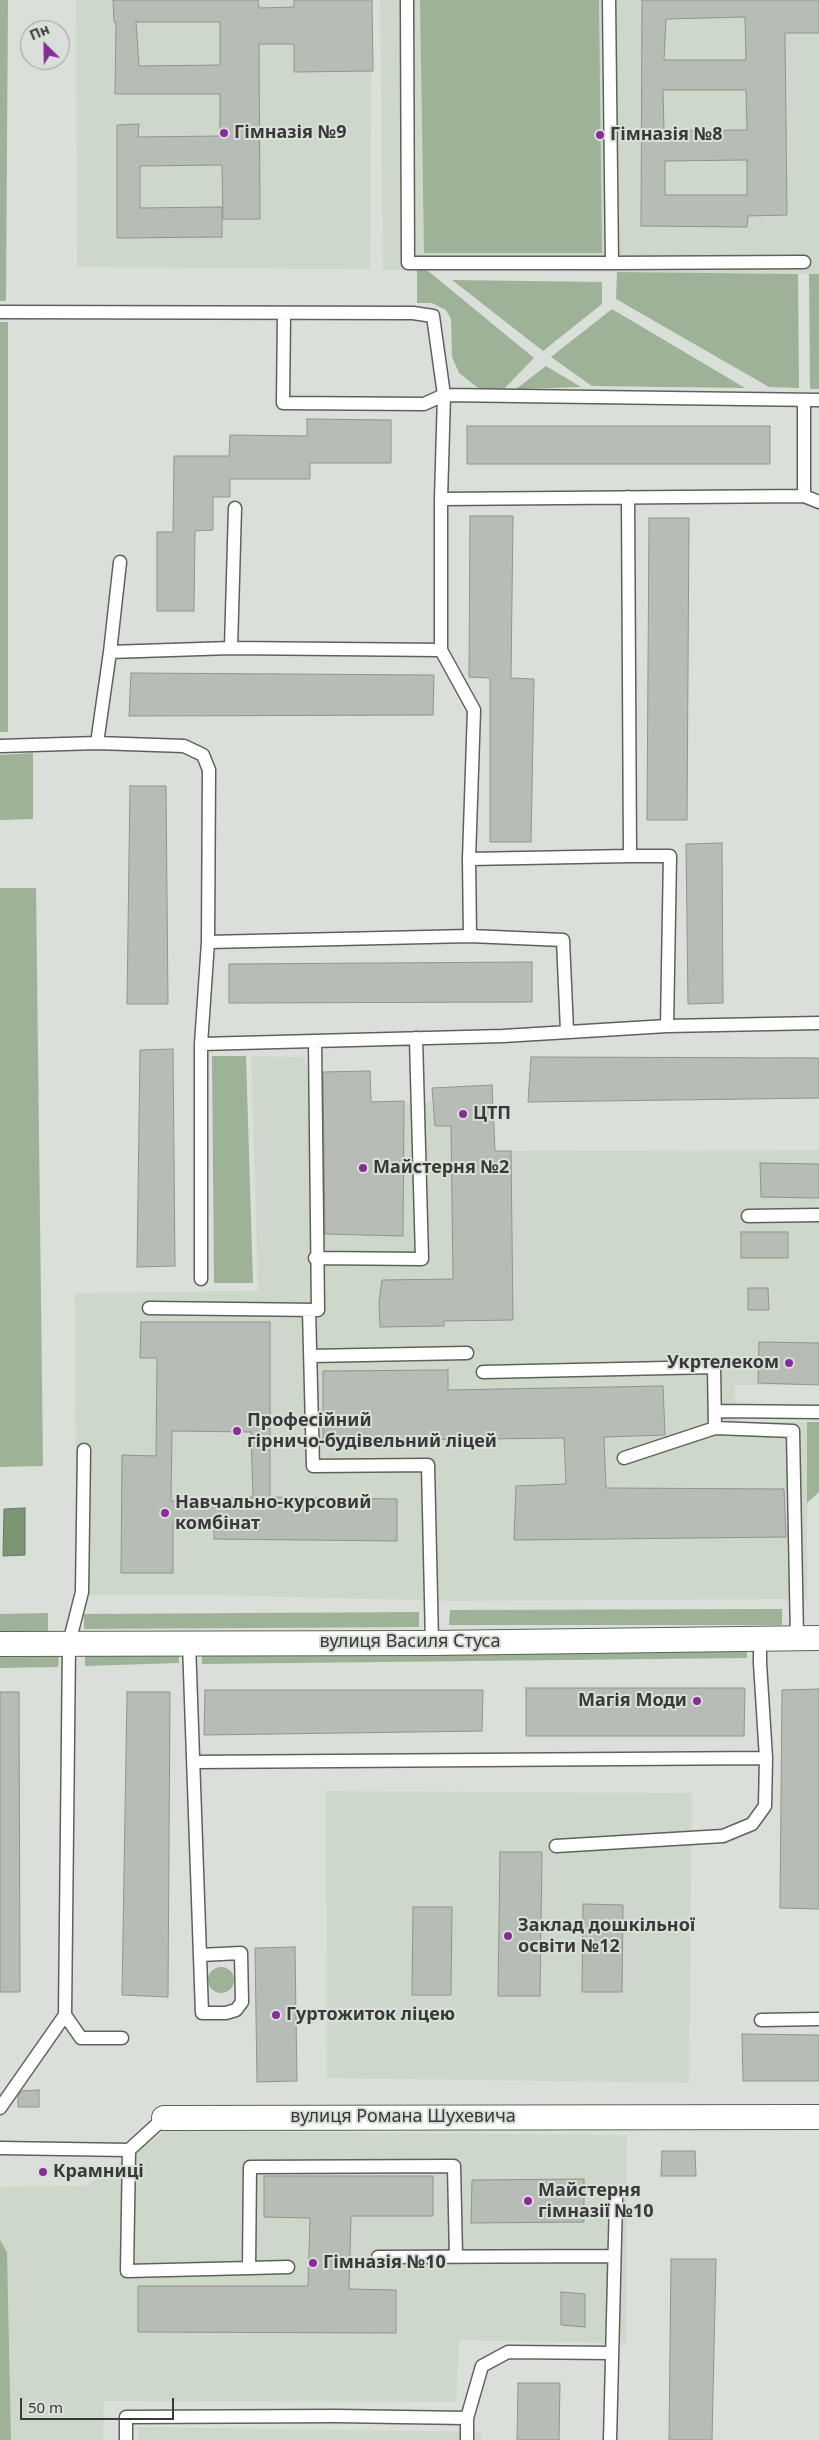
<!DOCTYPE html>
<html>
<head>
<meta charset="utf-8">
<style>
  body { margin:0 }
  #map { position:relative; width:819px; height:2440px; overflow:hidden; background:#dae0d9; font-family:"Noto Sans",sans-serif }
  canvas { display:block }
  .north { position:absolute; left:20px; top:20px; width:50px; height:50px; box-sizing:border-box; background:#dae0d9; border:1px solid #999e98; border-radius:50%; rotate:337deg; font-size:14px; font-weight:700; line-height:20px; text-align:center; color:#383a37 }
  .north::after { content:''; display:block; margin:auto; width:18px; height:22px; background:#882d98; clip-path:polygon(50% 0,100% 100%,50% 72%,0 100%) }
  .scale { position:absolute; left:20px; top:2398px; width:154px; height:22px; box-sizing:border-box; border:2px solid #383a37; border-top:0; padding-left:6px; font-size:15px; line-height:18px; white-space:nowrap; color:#383a37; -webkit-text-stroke:4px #dae0d9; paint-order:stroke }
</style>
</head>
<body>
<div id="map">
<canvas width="819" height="2440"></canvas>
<div class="north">Пн</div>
<div class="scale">50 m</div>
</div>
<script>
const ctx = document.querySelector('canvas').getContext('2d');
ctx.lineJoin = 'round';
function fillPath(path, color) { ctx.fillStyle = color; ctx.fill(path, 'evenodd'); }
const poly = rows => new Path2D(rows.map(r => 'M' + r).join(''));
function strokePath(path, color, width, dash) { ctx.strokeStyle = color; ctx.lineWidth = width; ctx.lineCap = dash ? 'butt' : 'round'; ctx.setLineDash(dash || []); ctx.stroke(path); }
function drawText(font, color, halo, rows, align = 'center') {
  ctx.font = font + ' "Noto Sans",sans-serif'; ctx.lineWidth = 4; ctx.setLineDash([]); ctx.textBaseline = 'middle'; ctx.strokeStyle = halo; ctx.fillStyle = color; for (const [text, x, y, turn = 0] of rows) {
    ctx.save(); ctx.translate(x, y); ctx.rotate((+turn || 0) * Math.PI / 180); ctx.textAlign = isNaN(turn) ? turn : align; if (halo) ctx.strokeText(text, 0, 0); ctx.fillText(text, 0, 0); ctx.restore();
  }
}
const built = poly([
  [76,0,372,0,370,269,77,267],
  [380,0,819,0,819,274,383,270],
  [251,1056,303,1057,321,1103,432,1102,435,1126,494,1127,495,1151,819,1150,819,1385,734,1385,737,1422,807,1422,807,1599,455,1601,215,1595,76,1595,75,1293,258,1291],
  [326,1791,692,1793,689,2083,327,2078],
  [165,2131,627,2135,626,2343,459,2340,456,2402,104,2401,103,2440,0,2440,0,2187,86,2186],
  [138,2427,481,2432,481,2440,138,2440]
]);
const green = poly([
  [0,0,8,0,6,301,0,301],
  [420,0,599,0,602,253,424,253],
  [417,270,427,270,534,358,504,389,478,388,459,373,452,357,451,319,446,310,432,303,417,303],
  [617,272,798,274,799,388,769,387,616,299],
  [809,274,819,274,819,389,810,389],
  [452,280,602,282,602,304,543,351],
  [612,309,745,388,592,386,551,357],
  [0,322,8,322,8,732,0,732],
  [546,366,581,387,516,389],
  [33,753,33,819,0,820,0,755],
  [0,888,36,888,43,1466,0,1467],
  [212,1056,246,1056,253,1283,214,1283],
  [807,1422,819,1422,819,1492,807,1503],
  [782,1609,782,1625,449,1625,450,1610],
  [419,1612,419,1627,84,1629,84,1614],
  [48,1613,48,1633,0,1634,0,1614],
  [747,1649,747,1658,202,1664,202,1653],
  [179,1650,179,1663,85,1666,85,1652],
  [0,1652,59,1652,58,1667,0,1668],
  '208 1980a13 13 0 1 1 26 0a13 13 0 1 1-26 0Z',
  [0,2240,7,2252,11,2440,0,2440]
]);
const water = poly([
  [25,1508,25,1555,3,1556,4,1509,25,1508]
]);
const building = poly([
  [113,0,258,0,259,8,294,7,294,0,372,0,373,71,294,72,294,44,259,44,260,219,223,219,222,165,140,166,140,208,222,207,222,237,117,238,117,125,139,124,138,137,220,136,220,94,115,94,116,22,114,22,113,0],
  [136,22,220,22,220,65,139,66,136,22],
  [642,0,819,0,819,33,785,33,787,215,748,216,747,227,641,226,642,0],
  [745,17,746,60,664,60,666,19,745,17],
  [663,90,746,90,747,130,664,131,663,90],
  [747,160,747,195,665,195,665,161,747,160],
  [307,419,391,420,391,463,310,463,310,479,230,479,230,497,213,497,213,530,195,531,194,611,157,611,157,532,173,532,174,456,229,456,230,435,307,436,307,419],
  [467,426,770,426,770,464,467,464,467,426],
  [470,516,513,516,511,678,534,679,531,842,490,842,490,678,469,677,470,516],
  [649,518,689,518,687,820,647,820,649,518],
  [131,673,434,675,433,715,129,716,131,673],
  [130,786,166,786,168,1004,127,1004,130,786],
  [722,843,723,1003,688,1004,686,844,722,843],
  [532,962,532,1002,229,1003,229,964,532,962],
  [173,1049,175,1266,137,1267,140,1050,173,1049],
  [531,1057,819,1058,819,1098,528,1102,531,1057],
  [370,1071,371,1102,404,1101,403,1236,325,1234,323,1072,370,1071],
  [492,1085,495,1151,511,1151,513,1320,444,1321,444,1326,380,1327,379,1302,382,1280,453,1279,451,1126,435,1126,432,1088,492,1085],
  [760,1163,819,1164,819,1198,761,1197,760,1163],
  [741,1232,788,1232,788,1258,741,1258,741,1232],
  [748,1288,768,1288,769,1310,748,1310,748,1288],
  [141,1322,270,1322,270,1497,397,1499,397,1541,214,1539,214,1524,173,1524,173,1573,121,1573,122,1455,156,1456,157,1358,140,1358,141,1322],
  [172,1431,251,1432,253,1497,214,1498,214,1502,171,1501,172,1431],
  [759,1342,819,1343,819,1385,758,1383,759,1342],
  [448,1370,448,1390,663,1386,665,1435,604,1437,606,1488,784,1489,786,1537,514,1540,516,1486,566,1484,564,1438,323,1441,323,1371,448,1370],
  [526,1688,745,1688,744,1736,526,1736,526,1688],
  [819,1689,819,1909,780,1908,782,1690,819,1689],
  [205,1690,483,1690,482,1731,204,1735,205,1690],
  [0,1692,19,1692,20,1992,0,1992,0,1692],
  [127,1692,170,1692,168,1997,122,1995,127,1692],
  [500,1852,542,1852,540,1996,498,1996,500,1852],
  [583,1904,623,1905,622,1992,582,1992,583,1904],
  [413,1907,452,1907,451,1995,412,1995,413,1907],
  [295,1947,297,2081,257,2082,255,1948,295,1947],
  [742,2034,819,2035,819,2081,743,2081,742,2034],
  [39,2090,39,2107,18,2107,18,2096,22,2091,39,2090],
  [662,2151,695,2151,696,2176,661,2176,662,2151],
  [264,2176,433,2176,433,2216,351,2216,349,2289,396,2290,396,2333,138,2332,138,2286,308,2286,310,2218,264,2217,264,2176],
  [584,2179,584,2222,471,2223,472,2180,584,2179],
  [671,2259,716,2259,712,2440,669,2440,671,2259],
  [561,2292,585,2294,585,2327,561,2325,561,2292],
  [518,2383,560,2383,559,2440,517,2440,518,2383]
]);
const lane = poly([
  [407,0,408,263,612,263,609,0],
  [612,263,804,262],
  [0,312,413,313,433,316,444,395,441,499,441,650,231,648,110,652,97,743],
  [284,313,283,403,424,404,444,395,819,400],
  [804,496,804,401],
  [628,497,630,856,670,856,667,1026],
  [441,499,804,496,819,502],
  [231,648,235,508],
  [441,650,474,710,469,859,470,936],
  [110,652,120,562],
  [0,746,97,743,184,746,203,755,209,770,208,942,201,1044,201,1279],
  [469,859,630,856],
  [208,942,470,936,563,940,567,1031],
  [201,1044,503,1036,667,1026,819,1023],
  [748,1216,819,1215],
  [315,1258,422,1259,416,1038],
  [149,1308,318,1310,315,1041],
  [309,1310,313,1466,428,1465,432,1643],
  [310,1356,467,1353],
  [483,1372,714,1367,715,1428,793,1431,797,1638],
  [716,1411,819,1412],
  [624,1458,715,1428],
  [189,1643,202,2013,226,2013,236,2010,242,2002,241,1953,200,1955],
  [194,1762,766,1758,760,1663,760,1638],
  [556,1846,723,1836,752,1824,765,1806,766,1758],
  [65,2015,81,2038,122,2038],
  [761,2020,819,2019],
  [0,2108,65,2015,69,1643,82,1592,84,1450],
  [0,2148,129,2150,164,2118],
  [129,2150,127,2271,249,2268],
  [378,2257,614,2256],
  [288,2267,249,2268,250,2167,454,2166,456,2257],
  [467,2418,467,2440],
  [126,2440,126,2417,336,2416,467,2418,482,2366,508,2352,612,2353],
  [610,2440,616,2198]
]);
const street = poly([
  [0,1644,432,1643,819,1638],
  [164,2118,819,2117]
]);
const markers = [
  [224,133,5,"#882d98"],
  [600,135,5,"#882d98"],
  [463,1114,5,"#882d98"],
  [363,1168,5,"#882d98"],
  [789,1363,5,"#882d98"],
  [237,1431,5,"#882d98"],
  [165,1513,5,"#882d98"],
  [697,1701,5,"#882d98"],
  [508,1936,5,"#882d98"],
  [276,2015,5,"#882d98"],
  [43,2172,5,"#882d98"],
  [528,2201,5,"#882d98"],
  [313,2263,5,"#882d98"]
];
const poiNames = [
  ["Гімназія №9",234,133],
  ["Гімназія №8",610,135],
  ["ЦТП",473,1114],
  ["Майстерня №2",373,1168],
  ["Укртелеком",779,1363,"right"],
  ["Професійний",247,1421],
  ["гірничо-будівельний ліцей",247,1442],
  ["Навчально-курсовий",175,1503],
  ["комбінат",175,1524],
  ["Магія Моди",687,1701,"right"],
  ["Заклад дошкільної",518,1926],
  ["освіти №12",518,1947],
  ["Гуртожиток ліцею",286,2015],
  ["Крамниці",53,2172],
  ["Майстерня",538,2191],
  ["гімназії №10",538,2212],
  ["Гімназія №10",323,2263]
];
const streetNames = [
  ["вулиця Василя Стуса",410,1642],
  ["вулиця Романа Шухевича",403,2117]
];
fillPath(built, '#ced8ca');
fillPath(green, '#9eb298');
fillPath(water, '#7a9572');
strokePath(water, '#667a60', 1);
fillPath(building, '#b7bdb6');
strokePath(building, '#90958e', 1);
strokePath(lane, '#5e625c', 15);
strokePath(street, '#5e625c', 26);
strokePath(lane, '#fff', 12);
strokePath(street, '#fff', 24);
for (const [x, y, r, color] of markers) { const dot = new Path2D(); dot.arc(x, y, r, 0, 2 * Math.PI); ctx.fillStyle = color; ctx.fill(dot); strokePath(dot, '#dae0d9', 2); }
drawText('bold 18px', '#383a37', '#dae0d9', poiNames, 'left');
drawText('18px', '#383a37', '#dae0d9', streetNames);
</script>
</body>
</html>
